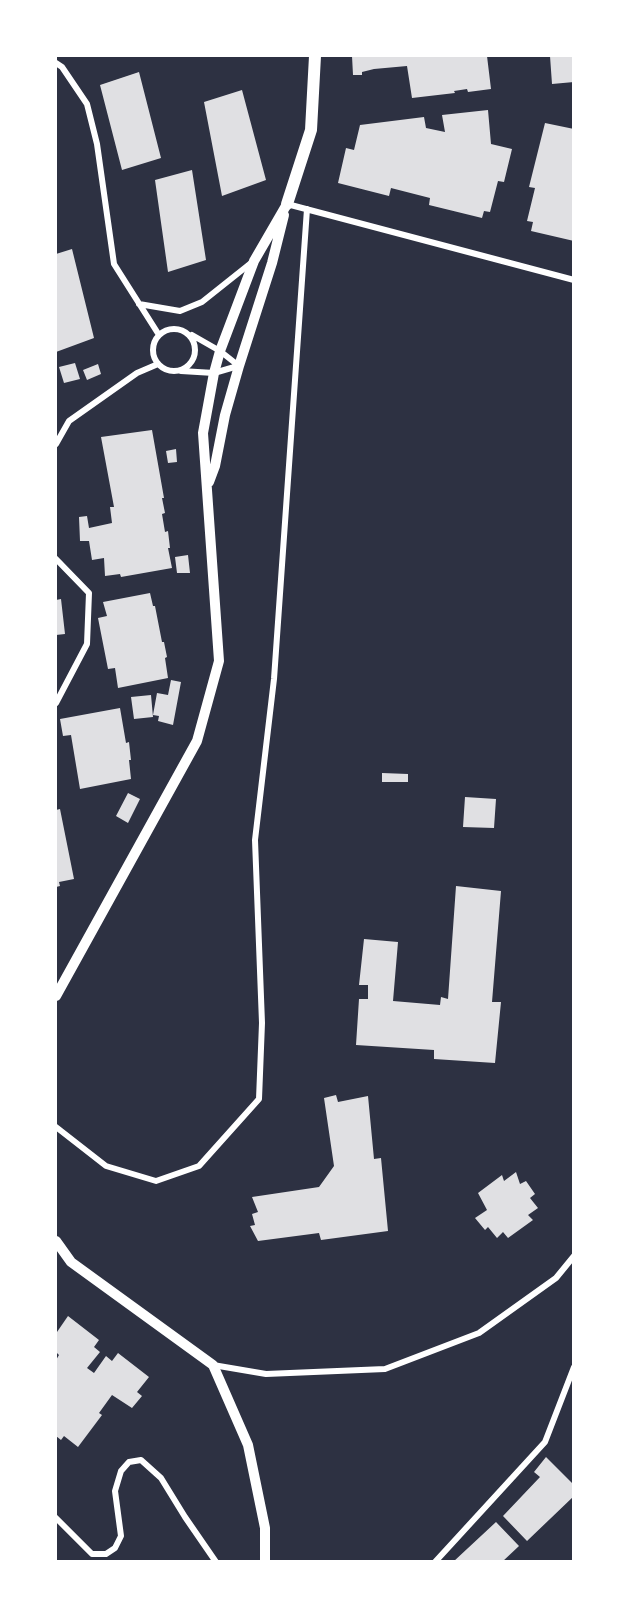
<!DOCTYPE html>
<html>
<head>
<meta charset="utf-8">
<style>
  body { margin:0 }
  #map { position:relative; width:629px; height:1617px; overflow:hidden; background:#2d3142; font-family:Lato,sans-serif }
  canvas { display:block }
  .frame { position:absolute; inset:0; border:57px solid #fff; pointer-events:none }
</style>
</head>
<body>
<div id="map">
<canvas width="629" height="1617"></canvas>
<div class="frame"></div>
</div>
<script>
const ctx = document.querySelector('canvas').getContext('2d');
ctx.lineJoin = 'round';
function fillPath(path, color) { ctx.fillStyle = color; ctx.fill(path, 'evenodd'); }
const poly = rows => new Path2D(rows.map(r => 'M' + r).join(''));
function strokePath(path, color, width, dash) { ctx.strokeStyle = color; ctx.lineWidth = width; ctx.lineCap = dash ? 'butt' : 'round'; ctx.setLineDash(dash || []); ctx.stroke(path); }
const building = poly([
  [352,56,487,56,491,89,468,92,467,89,454,91,455,93,412,98,407,66,374,69,362,72,362,75,353,75],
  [550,56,574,56,574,82,552,84],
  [139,72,161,158,122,170,100,85],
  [242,90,266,180,222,196,204,102],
  [488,110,491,144,512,149,504,182,498,181,490,212,484,211,482,218,429,205,430,198,391,188,389,196,338,183,346,148,354,150,360,125,424,117,426,128,445,132,442,115],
  [545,123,574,129,574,241,531,231,533,222,527,221,535,188,529,187],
  [192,170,206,260,168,272,155,180],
  [72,249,94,338,56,352,56,254],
  [75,363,80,379,64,383,59,367],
  [98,364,101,374,87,380,83,370],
  [152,430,164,498,162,498,165,513,162,514,165,532,168,531,170,548,168,548,172,568,121,577,120,574,105,576,104,558,92,560,89,541,80,541,79,517,87,516,89,528,112,523,110,507,114,507,101,437],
  [176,449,177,462,168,463,166,451],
  [188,555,190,573,177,573,175,557],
  [150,593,153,606,155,606,162,642,164,642,167,657,165,658,168,678,118,688,115,668,108,669,98,618,107,616,103,602],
  [61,599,65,634,56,635,56,600],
  [171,680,181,682,173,725,158,721,159,716,153,715,157,693,168,695],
  [151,695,153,717,134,719,131,697],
  [120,708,126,743,129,742,131,760,129,760,131,779,80,789,71,735,63,736,60,719],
  [382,773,408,774,408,782,382,782],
  [128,793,140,799,128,823,116,816],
  [465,797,496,799,494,828,463,827],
  [60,809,74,879,59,882,60,886,56,887,56,810],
  [456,886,501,891,492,1002,501,1002,495,1063,434,1059,434,1050,356,1045,359,999,368,999,368,985,359,985,364,939,398,942,393,1001,440,1005,441,997,448,999],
  [336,1095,338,1102,368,1096,374,1159,381,1158,388,1231,321,1240,319,1233,258,1241,250,1226,255,1225,252,1214,258,1212,252,1197,319,1187,334,1166,324,1098],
  [516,1172,520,1184,526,1181,535,1194,530,1198,538,1208,528,1215,533,1220,508,1238,503,1232,497,1238,488,1227,485,1230,475,1218,487,1210,478,1193,502,1175,504,1181],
  [68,1316,99,1340,94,1347,100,1352,87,1368,94,1373,106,1356,112,1361,118,1353,149,1377,137,1392,142,1396,132,1408,112,1395,99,1413,102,1415,78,1447,64,1436,61,1440,56,1436,56,1360,59,1355,56,1352,56,1331,57,1332],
  [546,1457,574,1485,574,1496,527,1541,503,1516,540,1477,534,1472],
  [496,1522,519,1546,502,1562,453,1562]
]);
const minor = poly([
  [56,63,62,67,87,104,97,144,114,264,159,335],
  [287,204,574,280],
  [139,304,180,311,202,302,251,263],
  '153 350a21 21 0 1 1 42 0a21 21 0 1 1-42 0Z',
  [192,335,220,351,239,366],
  [181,371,214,373,238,366],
  [56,444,69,421,137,373,158,364],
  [56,559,89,593,87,644,56,703],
  [56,1127,106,1166,156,1181,199,1166,259,1099,262,1023,255,840,274,679,307,209],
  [213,1365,266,1374,385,1369,479,1333,556,1278,574,1256],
  [56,1518,92,1554,106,1554,115,1548,121,1536,115,1491,121,1471,129,1462,141,1460,161,1478,185,1517,216,1562],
  [435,1562,545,1442,574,1367]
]);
const tertiary = poly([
  [209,482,215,466,225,415,239,366,272,263,284,215],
  [56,996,197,741,219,661,203,433,214,373,220,351,254,261,287,204],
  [56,1241,71,1262,213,1365,248,1445,265,1528,265,1562]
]);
const secondary = poly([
  [287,204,311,130,315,56]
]);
fillPath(building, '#e0e0e3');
strokePath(minor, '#fff', 6);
strokePath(tertiary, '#fff', 10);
strokePath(secondary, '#fff', 12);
</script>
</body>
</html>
